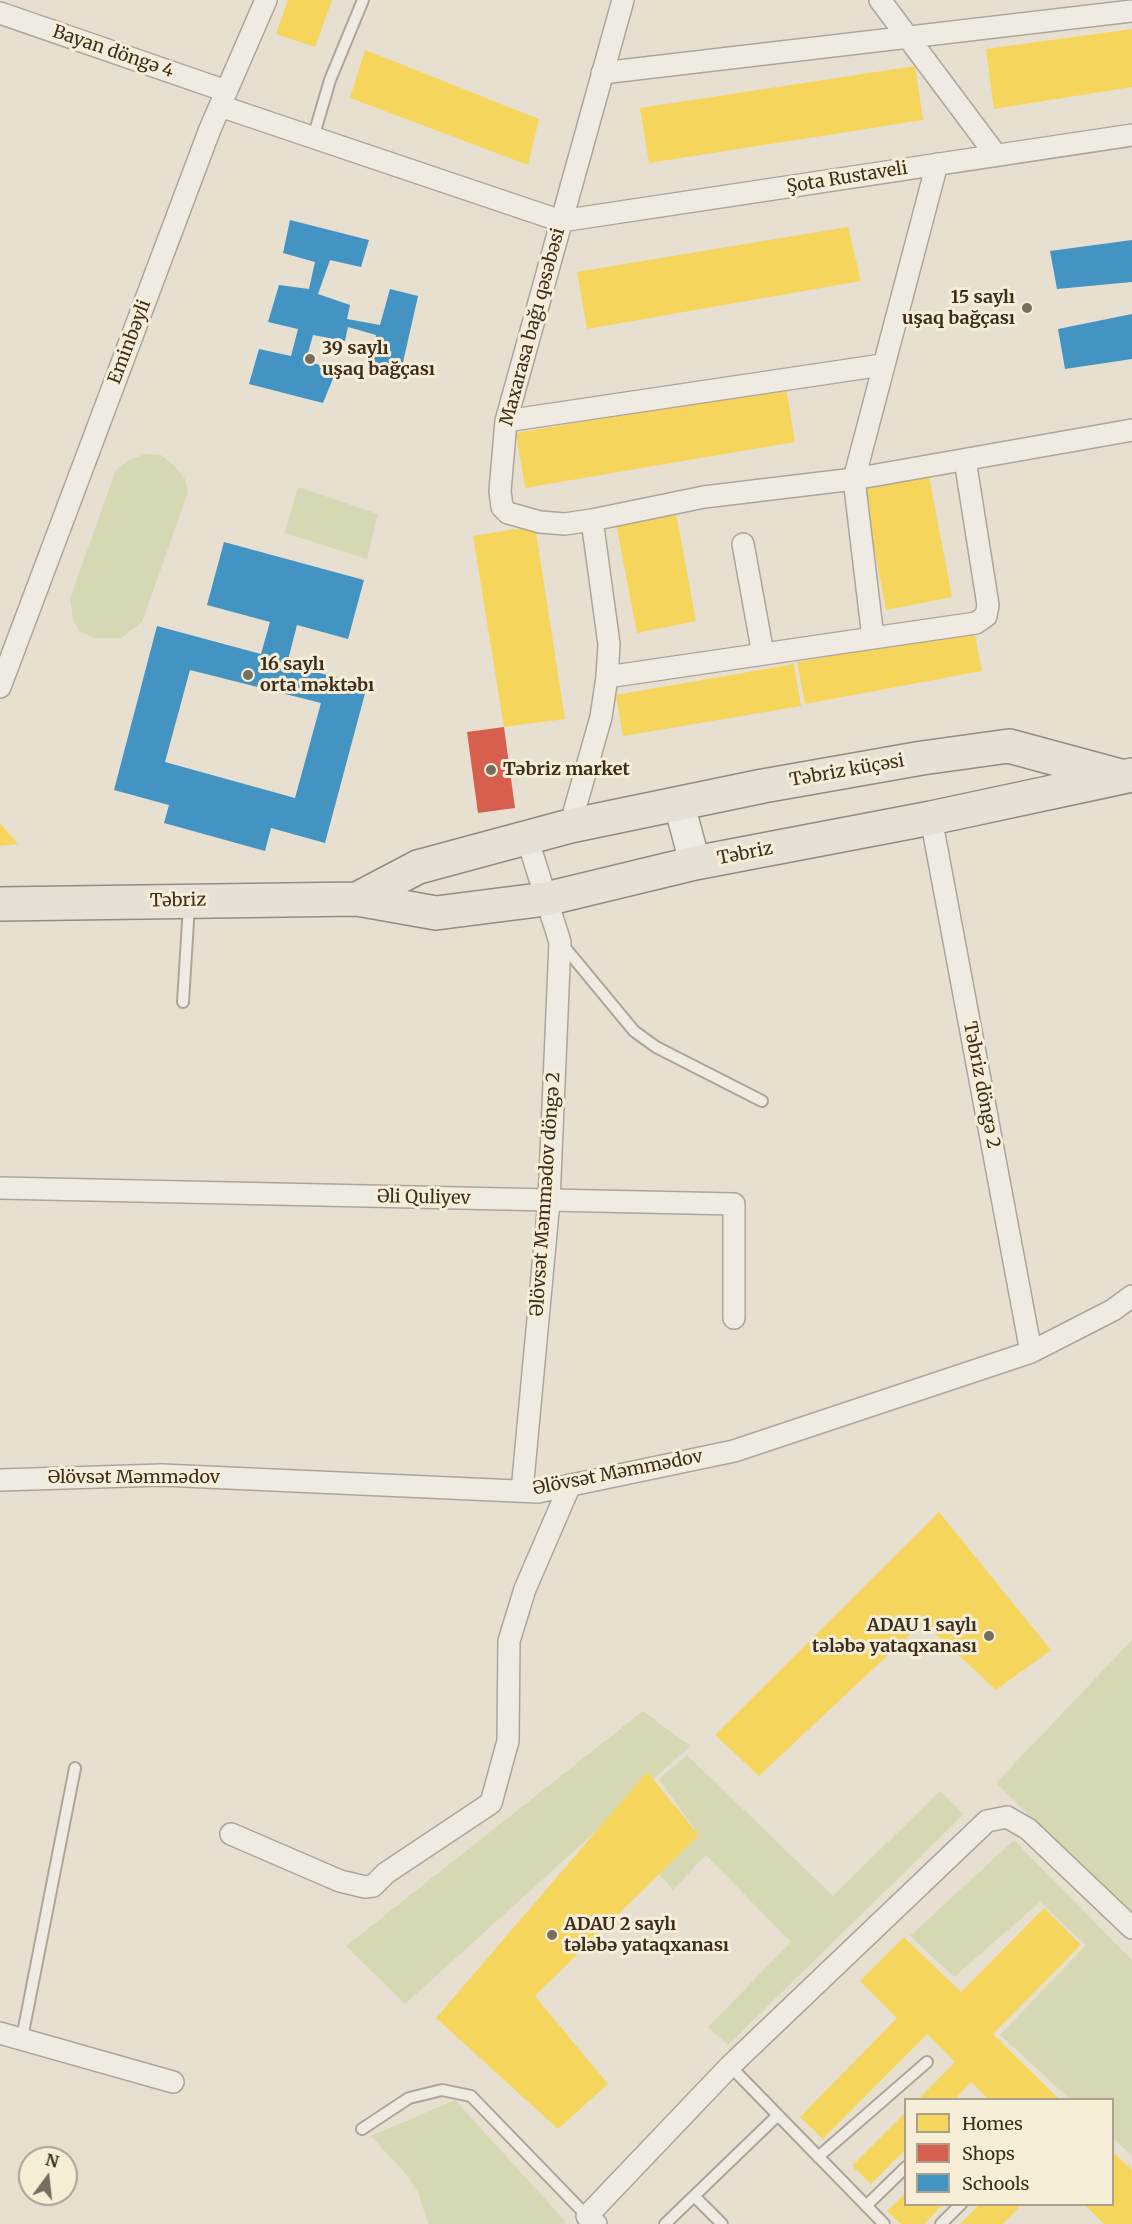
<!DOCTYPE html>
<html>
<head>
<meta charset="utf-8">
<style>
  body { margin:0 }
  #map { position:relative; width:1132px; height:2224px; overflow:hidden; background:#e7e0d1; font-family:Merriweather,serif }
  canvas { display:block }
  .legend { position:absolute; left:904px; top:2098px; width:210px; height:108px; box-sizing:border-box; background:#f7eed8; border:2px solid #ada18e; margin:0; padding:8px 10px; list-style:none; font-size:18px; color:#3d2e20 }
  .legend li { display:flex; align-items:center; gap:12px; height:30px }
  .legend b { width:30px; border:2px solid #ada18e }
  .north { position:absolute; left:18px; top:2146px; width:60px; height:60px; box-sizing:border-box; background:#f7eed8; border:2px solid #ada18e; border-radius:50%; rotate:15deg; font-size:16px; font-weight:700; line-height:24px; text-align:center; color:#3d2e20 }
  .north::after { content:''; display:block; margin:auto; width:21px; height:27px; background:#786c5e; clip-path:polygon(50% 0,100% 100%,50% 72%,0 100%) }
</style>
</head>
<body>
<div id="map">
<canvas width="1132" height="2224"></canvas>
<ul class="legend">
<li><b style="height:16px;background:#f6d55c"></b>Homes</li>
<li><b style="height:16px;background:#d6604d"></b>Shops</li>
<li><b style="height:16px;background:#4393c3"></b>Schools</li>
</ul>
<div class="north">N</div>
</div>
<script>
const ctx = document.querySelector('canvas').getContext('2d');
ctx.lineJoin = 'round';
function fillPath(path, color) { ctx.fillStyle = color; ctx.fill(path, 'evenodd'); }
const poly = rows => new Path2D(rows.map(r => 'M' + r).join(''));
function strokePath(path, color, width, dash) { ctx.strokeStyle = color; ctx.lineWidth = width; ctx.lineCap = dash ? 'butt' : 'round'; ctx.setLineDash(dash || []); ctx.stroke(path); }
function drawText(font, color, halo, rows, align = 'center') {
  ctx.font = font + ' Merriweather,serif'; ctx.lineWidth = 6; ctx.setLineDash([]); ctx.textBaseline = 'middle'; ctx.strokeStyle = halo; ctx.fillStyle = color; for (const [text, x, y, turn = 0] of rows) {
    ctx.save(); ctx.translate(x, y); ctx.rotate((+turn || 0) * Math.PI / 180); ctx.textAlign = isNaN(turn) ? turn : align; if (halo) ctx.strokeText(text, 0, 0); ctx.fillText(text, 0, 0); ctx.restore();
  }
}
const green = poly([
  [146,454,161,455,175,466,185,479,188,492,142,622,121,638,93,638,80,631,73,620,70,598,116,470,129,460],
  [298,487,378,514,367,559,285,533],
  [1132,1640,1132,1911,1130,1913,996,1783],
  [643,1711,690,1746,405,2004,346,1946],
  [687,1755,833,1896,940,1791,964,1814,728,2045,708,2027,791,1942,706,1855,673,1890,659,1874,699,1835,659,1779],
  [1014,1840,1132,1960,1132,2156,1113,2138,1112,2100,1070,2099,1000,2035,1086,1945,1040,1902,954,1977,910,1936],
  [455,2100,566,2222,564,2224,428,2224,418,2192,404,2172,371,2136]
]);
const homes = poly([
  [288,0,332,0,315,47,276,34],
  [1132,29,1132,87,994,109,986,49],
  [365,50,539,119,528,165,350,98],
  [915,66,923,120,649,163,640,108],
  [848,227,861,281,587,329,577,272],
  [786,387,795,442,525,488,516,433],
  [929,476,952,597,886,610,863,489],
  [676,513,696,621,637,633,616,524],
  [535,526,565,719,504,727,473,536],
  [974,630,982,671,805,704,797,662],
  [794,664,801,706,623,736,616,695],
  [0,823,18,844,0,846],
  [939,1512,1051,1650,996,1690,923,1622,759,1776,715,1735],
  [647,1772,699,1835,535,1996,608,2084,558,2129,436,2018],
  [1044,1908,1081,1945,993,2034,1060,2100,989,2100,971,2082,954,2100,918,2100,955,2062,927,2034,823,2139,800,2117,897,2018,860,1981,904,1937,961,1992],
  [906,2112,906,2149,871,2184,852,2166],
  [1112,2151,1132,2170,1132,2224,1104,2224,1084,2204,1112,2204],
  [906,2193,906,2204,943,2204,924,2224,901,2224,887,2211],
  [980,2204,1022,2204,1003,2224,960,2224]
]);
const shops = poly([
  [504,727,515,808,478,813,467,732]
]);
const schools = poly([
  [290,220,369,240,361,267,330,260,318,294,350,305,347,319,380,325,390,289,418,296,399,380,370,373,376,335,348,327,345,341,313,335,306,360,336,371,323,403,249,384,259,349,291,356,298,329,268,322,279,285,309,289,315,262,283,253],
  [1132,240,1132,282,1057,289,1050,251],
  [1132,314,1132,359,1065,369,1058,329],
  [224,542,364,580,348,639,297,625,287,664,367,686,325,843,271,828,265,851,164,823,169,805,114,790,157,626,261,654,270,622,207,605],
  [190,670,321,703,295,798,165,762]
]);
const lane = poly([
  [313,138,330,80,363,0],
  [562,944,634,1031,656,1047,762,1101],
  [183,1002,189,905],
  [22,2038,75,1768],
  [730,2066,884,2224],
  [362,2129,409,2098,442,2090,471,2096,587,2216],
  [818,2157,927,2062],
  [694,2196,722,2224],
  [867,2205,906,2167],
  [665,2224,778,2115],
  [941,2224,961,2204]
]);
const street = poly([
  [880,0,996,155],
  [0,13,226,91],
  [602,73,1132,11],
  [220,106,561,221,1132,135],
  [506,421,882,365],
  [592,520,704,497,854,479,1132,430],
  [743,544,763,654],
  [873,638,976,623,986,616,988,605,965,460],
  [607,677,873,638,854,479,937,164],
  [0,687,210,129,266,0],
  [931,818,1031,1352],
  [570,826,601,717,607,677,609,644,592,520,565,524,540,522,508,513,502,507,500,491,506,421,623,0],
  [0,1188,734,1204,734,1318],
  [0,1480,162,1475,538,1492,734,1451,1031,1352,1113,1310,1132,1296],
  [522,1491,549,1201,560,942,527,838],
  [231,1834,340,1881,365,1887,373,1886,386,1873,491,1803,508,1741,509,1641,525,1589,570,1485],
  [0,2033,173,2082],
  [596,2224,587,2216,730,2066,987,1821,1007,1817,1028,1829,1132,1928]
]);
const secondary = poly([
  [679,804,695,863]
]);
const primary = poly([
  [357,899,418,867,570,826,763,786,922,758,1009,746,1120,776],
  [0,904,357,899,436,913,546,899,695,863,931,818,1132,775]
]);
const markers = [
  [1027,308,6,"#786c5e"],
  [310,359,6,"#786c5e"],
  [248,675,6,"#786c5e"],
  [491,770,6,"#786c5e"],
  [989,1636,6,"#786c5e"],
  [552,1935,6,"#786c5e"]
];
const streetNames = [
  ["Bayan döngə 4",113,52,19],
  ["Şota Rustaveli",847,178,-9],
  ["Maxarasa bağı qəsəbəsi",533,327,-75],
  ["Eminbəyli",130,342,-69],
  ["Təbriz küçəsi",847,771,-10],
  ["Təbriz",745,854,-11],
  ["Təbriz",178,901,-1],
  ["Təbriz döngə 2",981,1085,79],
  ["Əlövsət Məmmədov döngə 2",546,1194,-86],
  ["Əli Quliyev",424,1198,1],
  ["Əlövsət Məmmədov",618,1473,-11],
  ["Əlövsət Məmmədov",134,1478]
];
const poiNames = [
  ["15 saylı",1015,298,"right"],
  ["uşaq bağçası",1015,319,"right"],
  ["39 saylı",322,349],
  ["uşaq bağçası",322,370],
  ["16 saylı",260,665],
  ["orta məktəbı",260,686],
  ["Təbriz market",503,770],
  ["ADAU 1 saylı",977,1626,"right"],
  ["tələbə yataqxanası",977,1647,"right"],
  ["ADAU 2 saylı",564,1925],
  ["tələbə yataqxanası",564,1946]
];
fillPath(green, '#d6d7b3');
fillPath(homes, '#f6d55c');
fillPath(shops, '#d6604d');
fillPath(schools, '#4393c3');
strokePath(lane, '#ada599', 14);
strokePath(street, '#ada599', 24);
strokePath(secondary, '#9c958a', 33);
strokePath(primary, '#928b80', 36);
strokePath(lane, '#efebe3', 10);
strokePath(street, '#efebe3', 21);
strokePath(secondary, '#efebe3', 30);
strokePath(primary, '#e6e1d4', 33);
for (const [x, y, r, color] of markers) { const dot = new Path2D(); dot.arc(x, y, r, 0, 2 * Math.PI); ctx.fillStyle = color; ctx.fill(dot); strokePath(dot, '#f7eed8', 2); }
drawText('18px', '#3d2e20', '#f7eed8', streetNames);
drawText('bold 18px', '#3d2e20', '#f7eed8', poiNames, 'left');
</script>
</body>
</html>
